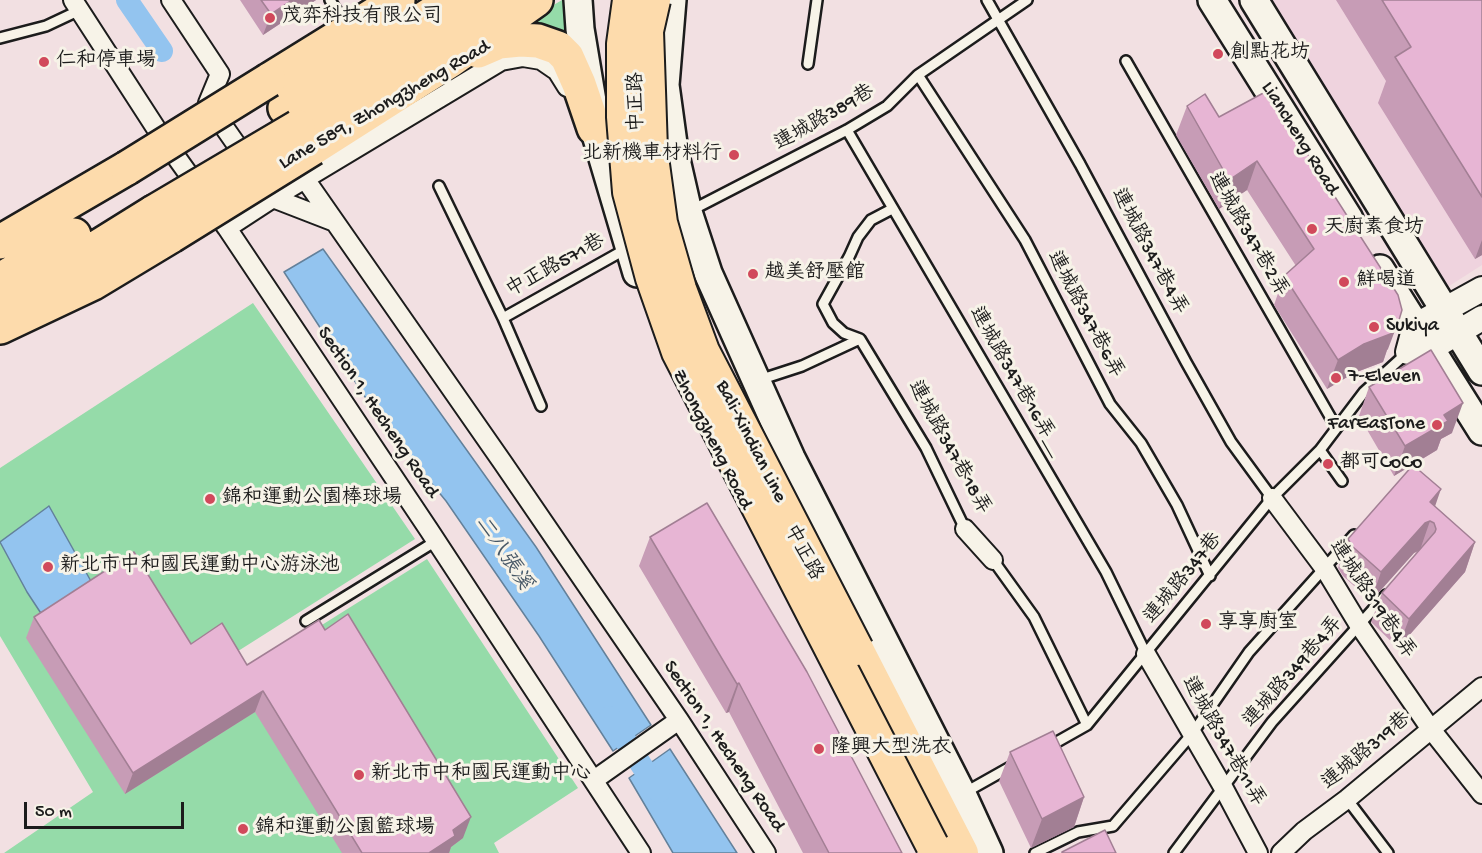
<!DOCTYPE html>
<html>
<head>
<meta charset="utf-8">
<style>
  body { margin:0 }
  #map { position:relative; width:1482px; height:853px; overflow:hidden; background:#f2e0e2; font-family:"Gochi Hand",sans-serif }
  canvas { display:block }
  .scale { position:absolute; left:24px; top:802px; width:160px; height:27px; box-sizing:border-box; border:3px solid #1c1c1c; border-top:0; padding-left:8px; font-size:18px; line-height:21px; white-space:nowrap; color:#1c1c1c; -webkit-text-stroke:4px #f7f3e8; paint-order:stroke }
</style>
</head>
<body>
<div id="map">
<canvas width="1482" height="853"></canvas>
<div class="scale">50 m</div>
</div>
<script>
const ctx = document.querySelector('canvas').getContext('2d');
ctx.lineJoin = 'round';
function fillPath(path, color) { ctx.fillStyle = color; ctx.fill(path, 'evenodd'); }
const poly = rows => new Path2D(rows.map(r => 'M' + r).join(''));
function strokePath(path, color, width, dash) { ctx.strokeStyle = color; ctx.lineWidth = width; ctx.lineCap = dash ? 'butt' : 'round'; ctx.setLineDash(dash || []); ctx.stroke(path); }
function drawText(font, color, halo, rows, align = 'center') {
  ctx.font = font + ' "Gochi Hand","LXGW WenKai TC",sans-serif'; ctx.lineWidth = 6; ctx.setLineDash([]); ctx.textBaseline = 'middle'; ctx.strokeStyle = halo; ctx.fillStyle = color; for (const [text, x, y, turn = 0] of rows) {
    ctx.save(); ctx.translate(x, y); ctx.rotate((+turn || 0) * Math.PI / 180); ctx.textAlign = isNaN(turn) ? turn : align; if (halo) ctx.strokeText(text, 0, 0); ctx.fillText(text, 0, 0); ctx.restore();
  }
}
const built = poly([
  [1272,0,1482,0,1482,265,1446,288]
]);
const green = poly([
  [562,0,567,0,569,38,534,31,529,22,532,18],
  [253,303,415,539,235,653,247,672,427,559,578,788,494,843,499,853,4,853,93,792,0,636,0,468]
]);
const water = poly([
  [323,249,536,547,651,725,613,751,539,636,446,501,382,423,284,272,323,249],
  [49,506,97,592,48,624,27,592,0,542,49,506],
  [670,749,737,853,673,853,629,778,670,749]
]);
const canal = poly([
  [127,0,162,51],
  [610,717,659,792]
]);
const service = poly([
  [330,0,342,19],
  [987,0,1080,164,1186,362,1231,442,1272,498],
  [0,38,46,26,80,10],
  [1126,61,1336,427],
  [808,64,817,0],
  [918,75,1025,240,1110,404,1141,443,1177,505,1210,576],
  [847,130,1106,572,1146,654],
  [439,186,503,318,541,406],
  [892,209,871,220,858,237,849,257,823,304,833,323,844,333,860,339,926,448,965,529],
  [690,211,847,130,887,106,918,75,1027,0],
  [503,318,626,249],
  [759,380,802,366,860,339],
  [1320,450,1342,481],
  [993,560,1034,617,1087,725],
  [306,621,436,541],
  [1048,747,1087,725,1272,498,1320,450,1364,392,1408,352],
  [964,793,1012,766],
  [1347,799,1388,853],
  [1035,853,1078,832,1113,826,1192,734,1249,652,1354,535],
  [1174,853,1272,722,1386,595]
]);
const minor = poly([
  [73,0,159,133,227,228,429,530,641,853],
  [171,0,220,74,208,103],
  [210,107,250,164],
  [305,179,503,463,679,720,766,853],
  [269,191,273,198,335,222],
  [227,228,273,198,501,61,523,57,541,60,557,71,567,87],
  [1272,498,1325,569,1359,625,1430,728,1482,794],
  [965,529,993,560],
  [1146,654,1223,787,1258,853],
  [594,780,679,720],
  [1281,853,1304,831,1347,799,1482,687]
]);
const tertiary = poly([
  [1482,289,1415,326,1408,352,1430,349,1482,318]
]);
const secondary = poly([
  [578,0,580,29,592,101,594,128,637,273],
  [672,0,665,85,674,151,688,212,708,273,791,458,962,794,989,853],
  [1212,0,1349,219],
  [1254,0,1482,371],
  [1380,269,1482,431]
]);
const trunk = poly([
  [857,649,962,853]
]);
const motorway = poly([
  [478,51,499,42,520,40,538,41,558,48,567,57,579,84,594,128],
  [269,80,398,0],
  [285,108,453,0],
  [298,127,398,67,496,0],
  [313,148,451,60,536,0],
  [0,242,127,168],
  [0,280,74,235],
  [4,307,19,296,154,212],
  [0,327,93,283,171,236]
]);
const trunkBridge = poly([
  [629,0,623,44,623,117,629,192,652,278,678,352,932,845],
  [654,0,647,31,651,150,661,223,680,289,703,351,857,649]
]);
const motorwayBridge = poly([
  [127,168,269,80],
  [154,212,298,127],
  [171,236,313,148]
]);
const wall = poly([
  [240,0,316,0,263,35],
  [1336,0,1482,0,1482,255,1475,259,1378,103,1386,81],
  [1267,91,1388,349,1387,350,1383,362,1354,373,1327,389,1274,305,1284,276,1296,266,1247,190,1219,209,1176,135,1187,106,1219,117],
  [1369,387,1452,433,1441,439,1437,450,1394,476,1359,416],
  [1435,506,1475,542,1465,572,1398,648,1371,622,1382,593,1419,551,1414,553,1371,601,1343,576,1338,568,1348,539],
  [650,537,902,853,803,853,729,712,726,713,639,566],
  [34,617,191,644,247,665,463,838,451,847,449,853,342,853,255,712,125,794,26,638],
  [1010,752,1084,797,1074,827,1031,848,999,781]
]);
const shadedWall = poly([
  [292,0,316,0,263,35,271,14],
  [1257,161,1247,190,1219,209,1229,180],
  [1482,240,1482,255,1475,259],
  [1399,320,1388,349,1387,350,1383,362,1354,373,1327,389,1338,360],
  [1463,403,1452,433,1441,439,1437,450,1394,476,1405,446,1444,415],
  [1441,489,1420,550,1414,553,1371,601,1381,572,1430,502],
  [1475,542,1465,572,1398,648,1409,619],
  [739,683,729,712,726,713,737,684],
  [263,691,255,712,125,794,133,773],
  [1084,797,1074,827,1031,848,1042,819],
  [471,817,463,838,451,847,449,853,429,853,453,830]
]);
const building = poly([
  [261,0,292,0,271,14,261,0],
  [1382,0,1482,0,1482,197,1395,57,1411,47,1382,0],
  [1267,91,1398,295,1402,310,1399,320,1390,326,1393,333,1364,344,1338,360,1284,276,1314,249,1257,161,1229,180,1187,106,1205,94,1219,117,1267,91],
  [1431,350,1463,403,1444,415,1448,421,1405,446,1369,387,1431,350],
  [1413,465,1441,489,1430,502,1475,542,1409,619,1382,593,1435,532,1436,529,1434,523,1430,521,1425,523,1381,572,1353,547,1348,539,1413,465],
  [707,503,807,672,902,853,829,853,739,683,737,684,650,537,707,503],
  [134,552,191,644,222,623,247,665,319,620,325,630,348,614,471,817,453,830,455,836,429,853,362,853,263,691,133,773,34,617,134,552],
  [1053,731,1084,797,1042,819,1010,752,1053,731],
  [1105,830,1116,853,1062,853,1062,852,1105,830]
]);
const markers = [
  [270,18,6,"#d1495b"],
  [1218,54,6,"#d1495b"],
  [44,62,6,"#d1495b"],
  [734,155,6,"#d1495b"],
  [1312,229,6,"#d1495b"],
  [753,274,6,"#d1495b"],
  [1344,282,6,"#d1495b"],
  [1374,327,6,"#d1495b"],
  [1336,378,6,"#d1495b"],
  [1437,425,6,"#d1495b"],
  [1328,464,6,"#d1495b"],
  [210,499,6,"#d1495b"],
  [48,567,6,"#d1495b"],
  [1206,624,6,"#d1495b"],
  [819,749,6,"#d1495b"],
  [359,775,6,"#d1495b"],
  [243,829,6,"#d1495b"]
];
const poiNames = [
  ["茂弈科技有限公司",282,18],
  ["創點花坊",1230,54],
  ["仁和停車場",56,62],
  ["北新機車材料行",722,155,"right"],
  ["天廚素食坊",1324,229],
  ["越美舒壓館",765,274],
  ["鮮喝道",1356,282],
  ["Sukiya",1386,327],
  ["7-Eleven",1348,378],
  ["FarEasTone",1425,425,"right"],
  ["都可CoCo",1340,464],
  ["錦和運動公園棒球場",222,499],
  ["新北市中和國民運動中心游泳池",60,567],
  ["享享廚室",1218,624],
  ["隆興大型洗衣",831,749],
  ["新北市中和國民運動中心",371,775],
  ["錦和運動公園籃球場",255,829]
];
const streetNames = [
  ["中正路",638,102,-91],
  ["Lane 589, Zhongzheng Road",385,106,-30],
  ["連城路389巷",825,119,-30],
  ["Liancheng Road",1299,139,58],
  ["連城路347巷2弄",1247,235,60],
  ["連城路347巷4弄",1148,252,62],
  ["中正路571巷",556,267,-29],
  ["連城路347巷6弄",1084,315,62],
  ["連城路347巷16弄＿",1015,382,60],
  ["Section 1, Hecheng Road",377,413,56],
  ["Zhongzheng Road",711,440,63],
  ["Bali-Xindian Line",750,442,63],
  ["連城路347巷18弄",948,448,61],
  ["中正路",802,553,62],
  ["連城路347巷",1184,579,-51],
  ["連城路319巷4弄",1371,600,56],
  ["連城路349巷4弄",1294,673,-49],
  ["連城路347巷11弄",1222,742,60],
  ["Section 1, Hecheng Road",723,747,56],
  ["連城路319巷",1367,752,-40]
];
const waterNames = [
  ["二八張溪",502,554,56]
];
fillPath(built, '#efd3de');
fillPath(green, '#95dba9');
fillPath(water, '#93c4ef');
strokePath(water, '#63819b', 1.5);
strokePath(canal, '#93c4ef', 22);
strokePath(service, '#1c1c1c', 14);
strokePath(minor, '#1c1c1c', 22);
strokePath(tertiary, '#1c1c1c', 28);
strokePath(secondary, '#1c1c1c', 32);
strokePath(trunk, '#1c1c1c', 36);
strokePath(motorway, '#1c1c1c', 38);
strokePath(service, '#f7f3e8', 9);
strokePath(minor, '#f7f3e8', 18);
strokePath(tertiary, '#f7f3e8', 24);
strokePath(secondary, '#f7f3e8', 27);
strokePath(trunk, '#fddbac', 32);
strokePath(motorway, '#fddbac', 33);
strokePath(trunkBridge, '#1c1c1c', 36, []);
strokePath(motorwayBridge, '#1c1c1c', 38, []);
strokePath(trunkBridge, '#fddbac', 32);
strokePath(motorwayBridge, '#fddbac', 33);
fillPath(wall, '#c79cb6');
fillPath(shadedWall, '#a27f94');
fillPath(building, '#e7b5d4');
strokePath(building, '#a27f94', 1.5);
for (const [x, y, r, color] of markers) { const dot = new Path2D(); dot.arc(x, y, r, 0, 2 * Math.PI); ctx.fillStyle = color; ctx.fill(dot); strokePath(dot, '#f7f3e8', 2); }
drawText('20px', '#1c1c1c', '#f7f3e8', poiNames, 'left');
drawText('20px', '#1c1c1c', '#f7f3e8', streetNames);
drawText('italic 21px', '#465766', '#f7f3e8', waterNames);
</script>
</body>
</html>
